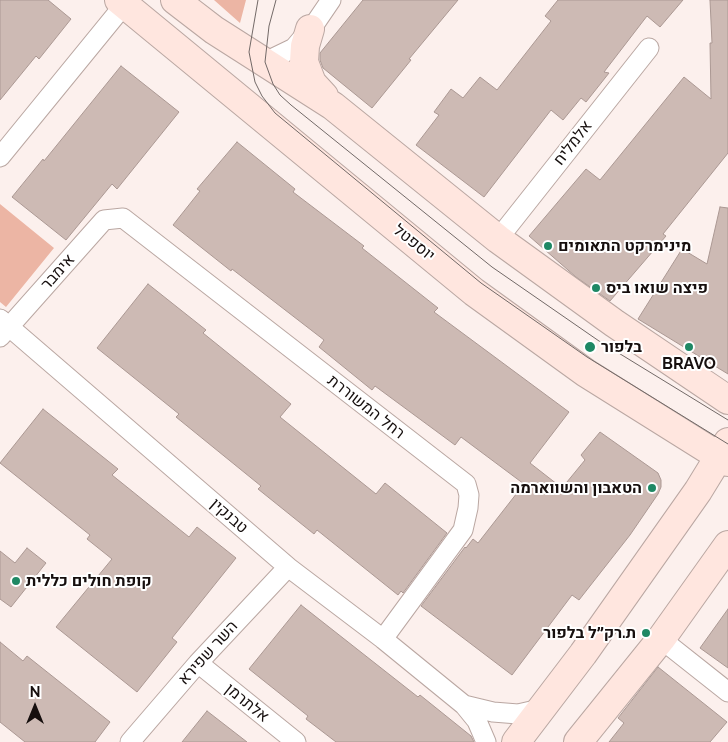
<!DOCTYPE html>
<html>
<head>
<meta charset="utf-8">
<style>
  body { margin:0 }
  #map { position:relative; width:728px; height:742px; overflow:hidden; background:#fcf0ed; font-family:Raleway,sans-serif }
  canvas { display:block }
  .north { position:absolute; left:10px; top:682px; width:50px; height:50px; -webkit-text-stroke:4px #fff; paint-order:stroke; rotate:0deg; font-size:14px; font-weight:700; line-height:20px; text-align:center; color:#160f0e }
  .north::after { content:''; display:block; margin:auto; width:18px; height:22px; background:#160f0e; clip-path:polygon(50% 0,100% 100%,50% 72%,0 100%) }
</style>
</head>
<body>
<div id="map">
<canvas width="728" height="742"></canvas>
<div class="north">N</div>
</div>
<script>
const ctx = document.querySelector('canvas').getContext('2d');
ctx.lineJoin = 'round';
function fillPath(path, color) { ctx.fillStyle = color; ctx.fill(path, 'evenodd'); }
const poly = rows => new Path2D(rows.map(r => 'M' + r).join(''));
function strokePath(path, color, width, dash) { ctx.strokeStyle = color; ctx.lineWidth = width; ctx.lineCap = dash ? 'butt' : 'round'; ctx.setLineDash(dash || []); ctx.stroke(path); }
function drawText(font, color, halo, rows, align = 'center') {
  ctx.font = font + ' Raleway,Heebo,sans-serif'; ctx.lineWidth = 4; ctx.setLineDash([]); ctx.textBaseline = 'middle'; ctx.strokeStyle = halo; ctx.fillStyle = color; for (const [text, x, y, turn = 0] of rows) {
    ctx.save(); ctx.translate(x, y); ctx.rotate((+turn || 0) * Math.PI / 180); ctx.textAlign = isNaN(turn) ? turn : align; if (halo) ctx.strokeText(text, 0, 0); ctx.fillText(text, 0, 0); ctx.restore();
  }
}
const green = poly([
  [214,0,246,0,240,23],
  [0,204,54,248,6,307,0,302]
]);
const building = poly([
  [0,0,48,0,71,19,39,59,36,56,0,100,0,0],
  [363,0,458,0,409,59,411,60,372,108,323,68,320,60,320,53,363,0],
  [558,0,683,0,660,27,647,16,604,72,609,73,586,102,581,98,563,120,551,110,484,197,416,145,439,115,434,112,451,89,463,98,480,77,497,90,551,21,545,16,558,0],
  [710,0,728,0,728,153,663,234,666,236,610,301,576,277,529,236,586,169,600,180,684,77,711,99,710,43,712,43,710,0],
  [121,66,179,112,117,189,112,184,66,240,12,197,43,159,44,161,121,66],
  [237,142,295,189,293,192,364,246,362,248,438,308,434,312,569,412,530,463,562,488,585,460,581,455,600,432,658,473,661,480,661,487,658,494,630,535,579,600,572,595,512,675,421,606,465,547,466,548,473,539,478,543,524,484,461,437,455,445,375,386,372,390,319,347,324,340,232,269,231,271,173,225,200,191,197,189,237,142],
  [720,207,728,208,728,374,638,319,682,249,707,264,720,207],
  [148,284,206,330,203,333,291,404,280,417,376,494,385,483,447,533,403,593,401,591,398,595,317,530,314,534,258,489,261,486,176,417,179,414,97,348,148,284],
  [43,409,118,469,112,475,189,537,197,527,236,558,172,638,177,642,137,692,56,627,112,559,87,539,90,535,0,463,43,409],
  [27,548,46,563,11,607,0,599,0,551,15,563,27,548],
  [301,605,418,697,420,695,471,736,474,742,336,742,306,719,308,716,249,669,301,605],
  [728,609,728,668,700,648,728,609],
  [0,642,23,661,27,656,110,722,95,742,25,742,0,722,0,642],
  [658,667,727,722,710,742,609,742,624,723,618,718,658,667],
  [207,711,247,742,182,742,207,711]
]);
const street = poly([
  [265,62,294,48,316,22,331,0],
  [0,157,124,5],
  [498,239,649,48],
  [0,319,288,567,383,639,464,705,477,721,486,742],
  [0,337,104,220,123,218,466,484,469,495,468,508,463,530,383,639],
  [661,639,728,692],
  [198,663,296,742],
  [464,705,493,712,518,714,540,709],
  [130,742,198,663,288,567]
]);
const secondary = poly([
  [119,0,474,292,586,373,728,462],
  [175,0,214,30,333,106,498,239,614,323,728,400],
  [310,29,305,46,304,62,312,83,324,96],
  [516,742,583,654,698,491,728,442],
  [578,742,661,639,728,545]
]);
const tram = poly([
  [258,0,249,52,255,82,262,96,275,113,481,283,587,357,728,444],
  [276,0,269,26,265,62,273,84,280,95,291,105,492,267,599,341,728,420]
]);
const markers = [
  [548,246,5,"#1e8864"],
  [596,288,5,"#1e8864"],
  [590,347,6,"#1e8864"],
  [689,347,5,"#1e8864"],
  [652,488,5,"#1e8864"],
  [16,581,5,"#1e8864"],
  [646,633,5,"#1e8864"]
];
const streetNames = [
  ["אלמליח",573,143,-52],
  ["יוספטל",414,243,39],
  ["אימבר",58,272,-48],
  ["רחל המשוררת",366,407,38],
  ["טבנקין",229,516,41],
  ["השר שפירא",208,653,-48],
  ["אלתרמן",247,703,39]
];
const poiNames = [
  ["מינימרקט התאומים",558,246],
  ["פיצה שואו ביס",606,288],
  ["בלפור",601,347],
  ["BRAVO",689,364,"center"],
  ["הטאבון והשווארמה",642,488,"right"],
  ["קופת חולים כללית",26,581],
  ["ת.רק״ל בלפור",636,633,"right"]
];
fillPath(green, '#ecb5a4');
fillPath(building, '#cdbab4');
strokePath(building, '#ab9893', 1);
strokePath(street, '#baa7a2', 21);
strokePath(secondary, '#baa7a2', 30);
strokePath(street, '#fff', 19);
strokePath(secondary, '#ffe6df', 28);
strokePath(tram, '#726967', 1);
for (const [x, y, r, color] of markers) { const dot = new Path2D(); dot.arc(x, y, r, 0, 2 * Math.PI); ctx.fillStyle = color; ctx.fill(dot); strokePath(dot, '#fff', 2); }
drawText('16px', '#160f0e', '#fff', streetNames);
drawText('bold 16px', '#160f0e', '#fff', poiNames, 'left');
</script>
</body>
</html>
